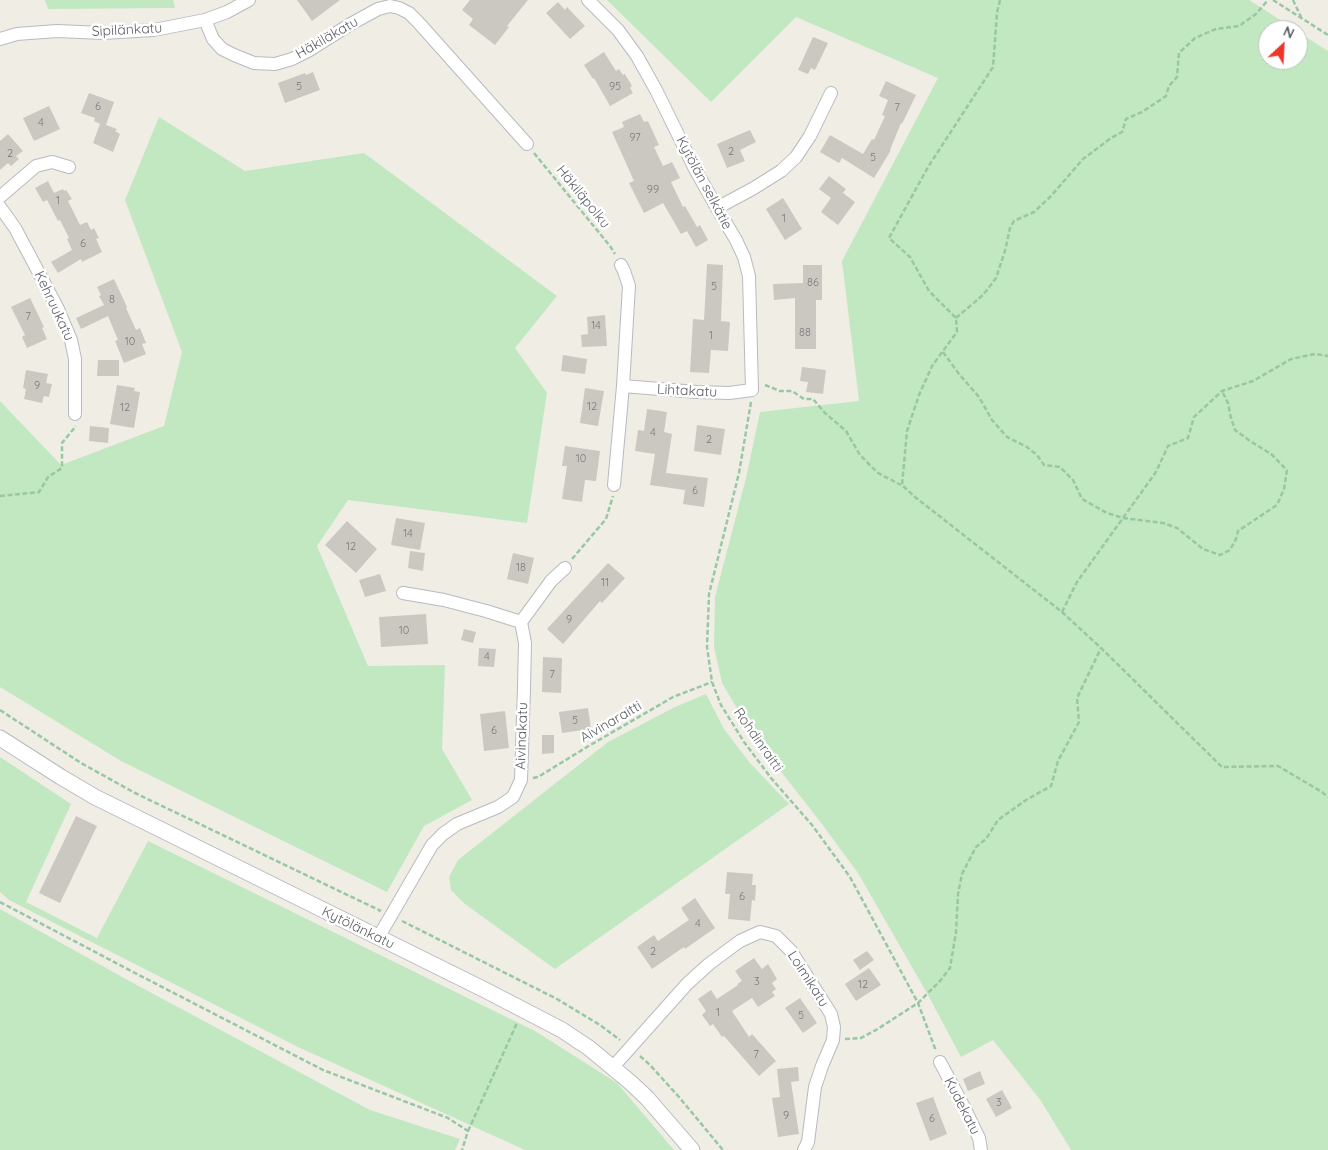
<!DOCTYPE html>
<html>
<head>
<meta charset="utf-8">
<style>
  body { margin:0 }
  #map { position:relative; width:1328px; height:1150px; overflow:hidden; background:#f0ede5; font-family:Quicksand,sans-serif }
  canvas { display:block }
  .north { position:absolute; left:1258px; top:20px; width:50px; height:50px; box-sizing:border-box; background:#fff; border:1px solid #bec0c2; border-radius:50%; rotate:25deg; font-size:14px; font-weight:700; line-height:20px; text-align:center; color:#5d6166 }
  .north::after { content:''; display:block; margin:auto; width:18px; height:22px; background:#f13529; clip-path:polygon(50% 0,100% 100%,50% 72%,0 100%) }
</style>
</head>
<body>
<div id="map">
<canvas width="1328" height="1150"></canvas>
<div class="north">N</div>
</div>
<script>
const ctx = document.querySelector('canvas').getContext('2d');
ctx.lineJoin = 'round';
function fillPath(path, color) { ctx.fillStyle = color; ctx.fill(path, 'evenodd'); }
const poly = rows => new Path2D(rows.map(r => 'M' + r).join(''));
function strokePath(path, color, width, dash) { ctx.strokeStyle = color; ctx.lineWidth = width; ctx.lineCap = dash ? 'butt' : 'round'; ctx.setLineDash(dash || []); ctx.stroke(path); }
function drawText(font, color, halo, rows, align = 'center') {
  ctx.font = font + ' Quicksand,sans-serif'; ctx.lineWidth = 5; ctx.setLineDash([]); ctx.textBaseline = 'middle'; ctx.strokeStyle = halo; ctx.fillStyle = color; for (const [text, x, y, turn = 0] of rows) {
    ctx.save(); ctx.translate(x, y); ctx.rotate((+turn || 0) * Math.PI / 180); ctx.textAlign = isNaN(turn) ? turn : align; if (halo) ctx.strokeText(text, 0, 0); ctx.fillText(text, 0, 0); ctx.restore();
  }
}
const green = poly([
  [45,0,173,0,175,8,48,9],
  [607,0,1249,0,1296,30,1268,30,1268,60,1298,60,1298,32,1328,51,1328,1150,1071,1150,1041,1101,993,1040,961,1057,928,995,858,873,822,824,754,737,722,683,714,647,715,597,746,478,760,412,859,401,842,261,938,78,796,17,711,102],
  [159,117,245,171,364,153,557,296,515,348,547,393,527,523,348,500,317,546,368,666,445,665,442,749,472,800,424,826,387,892,121,761,0,687,0,401,61,465,164,426,182,352,125,200],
  [706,694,724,729,750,763,789,804,555,969,465,904,451,890,449,877,458,860,608,742,675,707],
  [0,757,71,804,26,902,97,938,148,841,535,1031,617,1083,674,1150,525,1150,298,1047,9,900,0,892],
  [0,909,133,983,370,1110,460,1139,455,1150,0,1150]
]);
const building = poly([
  [297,0,340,0,312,21],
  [470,0,528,0,507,26,509,27,495,45,469,25,473,19,462,10],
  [558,2,565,10,567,7,585,26,570,39,546,13],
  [813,37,828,43,815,70,811,68,808,74,798,70],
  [604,52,616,71,619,69,623,75,625,74,632,86,630,88,633,93,610,106,594,78,593,79,584,65],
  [313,72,320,90,285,103,278,83,305,73,306,75],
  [886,81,916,95,902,124,901,123,890,150,891,150,874,178,842,158,839,163,820,152,830,135,863,154,872,139,874,140,885,116,882,115,888,100,879,96],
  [89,93,114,102,106,125,117,129,115,131,120,134,113,152,93,143,100,124,94,121,95,118,81,113],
  [49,106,60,129,34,141,23,118],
  [640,114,644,122,648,121,659,145,654,147,663,166,672,162,680,178,671,182,683,207,685,206,697,227,700,225,708,240,696,247,687,231,681,234,663,203,644,213,629,183,634,181,612,132,624,127,622,122],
  [750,130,756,142,740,150,745,161,727,168,717,144],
  [8,134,23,151,16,156,19,159,11,166,8,163,0,170,0,141],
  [829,176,846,189,843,193,855,202,838,225,821,212,831,198,819,189],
  [48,181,54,193,63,189,64,191,66,190,72,199,68,201,80,225,87,222,91,230,94,228,99,238,96,239,102,252,82,262,81,259,58,273,51,262,72,250,67,239,69,238,60,220,58,221,47,200,43,202,35,188],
  [783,198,802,229,785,240,766,209],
  [707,264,723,265,721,321,730,322,728,351,711,350,709,373,690,372,693,319,704,320],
  [803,265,822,265,822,300,816,300,816,349,795,349,795,298,774,300,773,284,803,283],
  [114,279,127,307,126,308,136,330,140,328,146,343,142,344,146,354,124,363,115,341,118,340,108,316,81,329,76,318,104,305,99,296,101,295,97,287],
  [30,298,44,327,42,328,47,339,27,348,22,337,25,335,11,307],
  [605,315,607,346,582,347,581,335,588,334,587,317],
  [563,355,587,359,585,374,561,371],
  [98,360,119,360,119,376,97,376],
  [802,367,826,370,823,394,806,392,808,382,800,381],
  [26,370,48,374,46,383,52,384,49,397,44,396,42,403,24,399,26,389,23,388],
  [117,385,135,388,134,391,140,392,134,428,110,424],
  [585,388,604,391,598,426,580,423],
  [647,409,667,412,664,432,672,434,666,473,708,478,704,507,683,504,685,490,650,485,655,454,635,451,638,430,644,431],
  [697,425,725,429,721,455,694,451],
  [90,426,109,428,108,443,89,441],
  [565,446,600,451,596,481,585,480,582,502,562,499,567,466,562,466],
  [396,518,425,523,420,550,391,545],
  [347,521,377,549,356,573,325,545],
  [410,551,425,553,423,571,408,568],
  [513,553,534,558,528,584,507,579],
  [608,563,625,578,602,603,600,601,563,644,547,629],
  [380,574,386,591,365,597,359,580],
  [426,614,428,644,381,647,379,617],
  [464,629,476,632,473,643,461,640],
  [479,648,496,649,494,667,478,666],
  [543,657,562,658,561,693,542,692],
  [588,708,591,729,562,733,559,712],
  [505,711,509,748,484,751,480,714],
  [542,735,554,735,554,753,542,754],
  [76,816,97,826,60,903,39,893],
  [727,872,753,874,752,885,756,885,755,901,752,900,750,921,728,919,730,894,725,894],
  [695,898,715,928,685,949,684,947,652,969,637,947,654,935,658,941,689,920,681,908],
  [867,951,874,960,860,970,853,960],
  [754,958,762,969,768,964,777,979,772,983,776,989,772,992,775,996,758,1007,752,998,732,1011,749,1037,752,1034,776,1061,759,1076,724,1036,722,1037,713,1024,710,1026,702,1015,706,1011,698,999,711,990,717,999,738,985,737,984,742,981,735,971],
  [869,968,881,985,856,1001,845,984],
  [800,998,817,1023,803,1033,785,1008],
  [798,1067,799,1081,791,1082,799,1134,778,1137,772,1098,780,1097,777,1069],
  [980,1071,985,1084,968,1091,963,1079],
  [1002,1090,1012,1108,996,1117,986,1099],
  [933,1097,947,1134,930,1141,916,1103]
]);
const path = poly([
  [1000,0,997,13,993,67,928,167,889,238,910,257,929,291,956,318,957,332,932,366,919,395,907,431,902,485,915,497,1062,612,1101,648,1222,767,1278,766,1322,792,1328,797],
  [1273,0,1328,35],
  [1293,0,1301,17],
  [534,153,610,246,615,254],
  [956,318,983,295,996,278,1005,251,1010,228,1014,221,1034,212,1051,196,1083,159,1111,138,1122,132,1126,119,1142,112,1166,96,1169,86,1177,77,1179,53,1195,38,1216,29,1239,26,1256,14,1268,0],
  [943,352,959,374,979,397,992,420,1007,437,1027,447,1037,455,1044,465,1060,467,1073,480,1082,499,1107,513,1123,518,1163,523,1177,528,1203,549,1220,555,1230,550,1236,539,1238,531,1277,505,1284,489,1287,470,1271,454,1250,441,1235,430,1231,418,1228,403,1222,391],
  [765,385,780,391,792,391,804,399,813,399,825,413,846,431,860,455,878,473,901,485],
  [751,402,739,473,709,594,707,647,712,682,721,705,744,742,771,778,812,825,850,877,918,1003,936,1051],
  [0,496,39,492,48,477,62,468,62,443,76,426],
  [572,559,606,519,613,496],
  [1062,612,1077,582,1156,472,1168,446,1188,438,1194,417,1222,391,1253,381,1291,359,1315,354,1328,356],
  [0,710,81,763,135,793,381,911],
  [533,778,538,777,587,747,673,697,712,682],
  [0,902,135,973,323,1070,448,1118,468,1131,462,1150],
  [402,921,557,999,600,1025,620,1040],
  [845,1039,861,1038,876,1030,918,1003,940,981,950,968,956,932,958,894,962,874,976,847,986,839,998,820,1026,800,1051,786,1058,761,1079,722,1077,698,1101,648],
  [640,1056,650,1065,679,1097,723,1150],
  [468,1131,517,1023]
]);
const minor = poly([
  [588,0,618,30,637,56,656,90,695,169,717,208,736,240,744,257,749,276,752,390,729,393,697,392,623,386],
  [205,20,213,39,222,49,234,55,254,63,275,64,292,59,308,51,349,25,378,9,390,6,399,8,409,13,418,22,527,144],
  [0,39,17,34,57,31,103,33,154,30,205,20,227,12,249,0],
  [0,197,36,166,52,162,69,167],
  [0,207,15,228,39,273,58,309,71,340,75,359,75,414],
  [717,208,754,188,781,171,796,157,810,136,831,93],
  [614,485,623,386,629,286,624,271,621,265],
  [403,593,444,600,486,611,521,622],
  [378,938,432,845,443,834,457,824,498,807,513,797,521,780,524,688,525,643,521,622,551,581,565,568],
  [940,1062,964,1107,979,1138,981,1150],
  [613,1067,687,984,709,964,740,941,760,932,776,936,791,951,831,1014,834,1027,833,1040,822,1066,815,1087,808,1142,804,1150]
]);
const tertiary = poly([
  [0,738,61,777,95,797,487,991,562,1030,589,1048,630,1082,647,1098,692,1150]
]);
const numberNames = [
  ["5",299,87],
  ["95",615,87],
  ["6",98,107],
  ["7",897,108],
  ["4",41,123],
  ["97",635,138],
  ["2",731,152],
  ["2",10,154],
  ["5",873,158],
  ["99",653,190],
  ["1",58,201],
  ["1",784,219],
  ["6",83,244],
  ["86",813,283],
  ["5",714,287],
  ["8",112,300],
  ["7",28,317],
  ["14",596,326],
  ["88",805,333],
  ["1",711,336],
  ["10",130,342],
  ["9",37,386],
  ["12",592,407],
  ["12",125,408],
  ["4",653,433],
  ["2",709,440],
  ["10",581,459],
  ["6",695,491],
  ["14",408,534],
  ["12",351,547],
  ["18",521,568],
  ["11",605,583],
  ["9",569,620],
  ["10",404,631],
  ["4",487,657],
  ["7",552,675],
  ["5",575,721],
  ["6",494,731],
  ["6",742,897],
  ["4",698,924],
  ["2",653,952],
  ["3",757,982],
  ["12",863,985],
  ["1",718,1013],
  ["5",801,1016],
  ["7",756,1055],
  ["3",999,1103],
  ["9",786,1116],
  ["6",932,1119]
];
const streetNames = [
  ["Sipilänkatu",127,30,-3],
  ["Häkiläkatu",327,38,-30],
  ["Kytölän selkätie",704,183,62],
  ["Häkiläpolku",583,197,51],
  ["Kehruukatu",54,306,65],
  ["Lihtakatu",687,391,3],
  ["Aivinaraitti",611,722,-30],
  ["Aivinakatu",522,736,-88],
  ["Rohdinraitti",758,740,55],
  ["Kytölänkatu",358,928,26],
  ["Loimikatu",808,979,57],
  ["Kudekatu",962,1106,63]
];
fillPath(green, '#c1e8c0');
fillPath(building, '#cbc8c2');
strokePath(minor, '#b7bbbf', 14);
strokePath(tertiary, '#b7bbbf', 17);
strokePath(path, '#98c7a4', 2.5, [5, 2.5]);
strokePath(minor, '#fff', 12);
strokePath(tertiary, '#fff', 15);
drawText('11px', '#787b7d', null, numberNames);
drawText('14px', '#5d6166', '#fff', streetNames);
</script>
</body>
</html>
